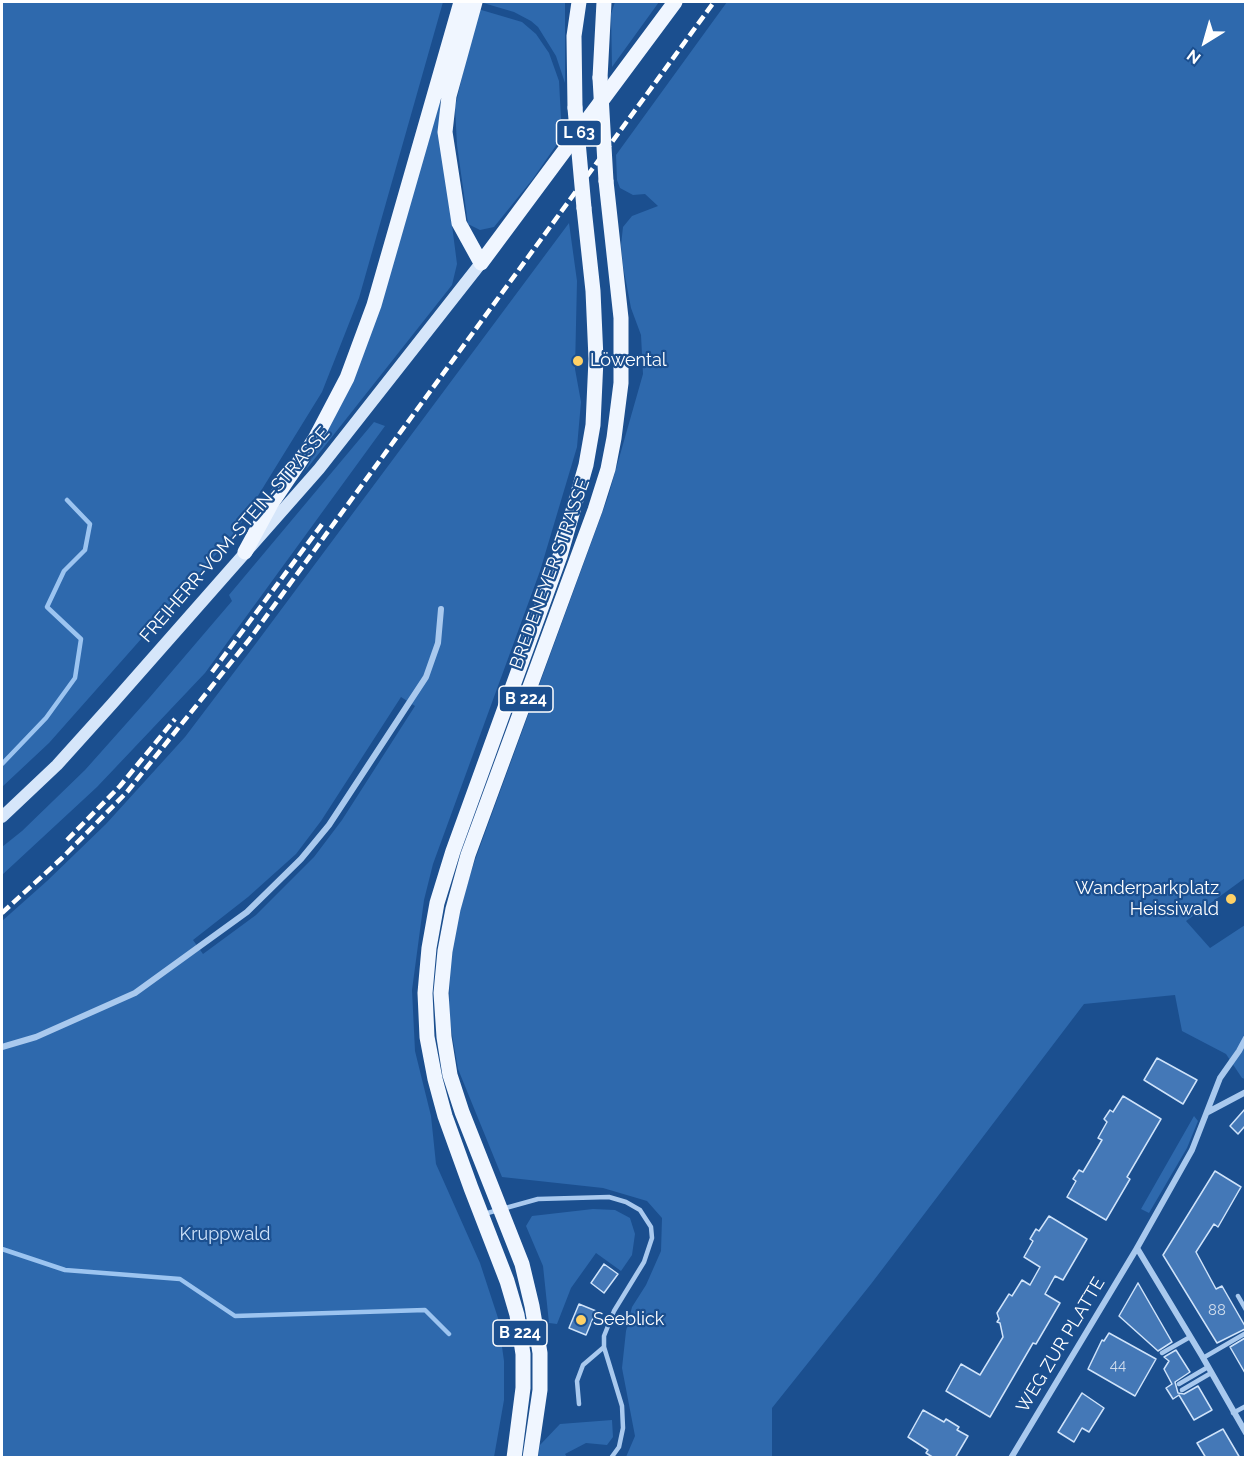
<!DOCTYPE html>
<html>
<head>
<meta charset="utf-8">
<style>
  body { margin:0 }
  #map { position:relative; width:1247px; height:1459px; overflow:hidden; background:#1b4f8f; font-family:Raleway,sans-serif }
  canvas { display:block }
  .frame { position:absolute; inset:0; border:3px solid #fff; pointer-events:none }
  .north { position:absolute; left:1175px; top:12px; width:60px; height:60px; -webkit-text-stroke:4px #1b4f8f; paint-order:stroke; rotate:217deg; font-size:16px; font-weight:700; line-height:24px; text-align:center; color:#fff }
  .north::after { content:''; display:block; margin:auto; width:21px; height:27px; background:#fff; clip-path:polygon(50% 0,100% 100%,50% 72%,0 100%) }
</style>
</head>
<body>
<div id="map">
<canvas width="1247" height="1459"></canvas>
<div class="frame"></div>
<div class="north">N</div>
</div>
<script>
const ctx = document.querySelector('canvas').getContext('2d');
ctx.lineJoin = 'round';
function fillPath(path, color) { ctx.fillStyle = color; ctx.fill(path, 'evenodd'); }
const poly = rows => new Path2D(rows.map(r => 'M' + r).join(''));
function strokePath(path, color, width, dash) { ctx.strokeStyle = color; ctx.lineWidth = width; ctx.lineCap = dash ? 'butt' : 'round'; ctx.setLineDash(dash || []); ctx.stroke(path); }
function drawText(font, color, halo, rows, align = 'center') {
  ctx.font = font + ' Raleway,sans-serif'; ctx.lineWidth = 4.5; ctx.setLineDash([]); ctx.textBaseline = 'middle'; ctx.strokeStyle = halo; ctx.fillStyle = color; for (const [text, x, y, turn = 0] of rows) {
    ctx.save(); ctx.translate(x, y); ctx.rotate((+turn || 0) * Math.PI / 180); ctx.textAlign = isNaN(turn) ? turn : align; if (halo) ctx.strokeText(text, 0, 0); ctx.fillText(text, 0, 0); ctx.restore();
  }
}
const green = poly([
  [2,2,443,2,359,298,322,392,235,533,49,743,2,787],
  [480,2,565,2,565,83,556,56,538,27,531,21,514,12],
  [615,2,659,2,612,67,611,14],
  [727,2,1245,2,1245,878,1186,921,1210,948,1245,925,1245,1079,1242,1078,1226,1054,1182,1031,1175,995,1084,1004,871,1284,772,1408,772,1457,626,1457,635,1436,622,1368,626,1331,632,1307,646,1285,661,1251,662,1218,647,1201,603,1188,502,1177,458,1069,449,1017,450,952,459,910,475,860,608,497,643,374,641,335,631,308,623,266,621,245,623,227,632,216,658,206,645,194,633,195,620,188,617,180,616,155],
  [478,9,522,22,536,34,549,53,559,81,562,137,532,180,494,227,480,230,468,224,457,145,455,107],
  [440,99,440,132,457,264,452,285,305,471,350,387],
  [569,223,577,281,575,369,581,402,577,447,540,571,433,864,424,900,412,990,415,1051,431,1116,436,1164,480,1263,498,1318,504,1361,504,1400,494,1457,2,1457,2,921,47,881,106,824,185,737,257,642],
  [401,697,415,706,342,820,314,857,256,915,203,954,193,940,248,897,296,854,321,821],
  [374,422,385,426,205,673,97,787,2,875,2,847,22,831,85,770,150,697,232,601,229,595],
  [1194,1116,1198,1121,1187,1148,1149,1213,1141,1209],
  [593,1209,615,1210,630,1218,635,1234,632,1255,621,1271,596,1253,571,1288,557,1324,549,1323,543,1266,526,1226,532,1216],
  [612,1420,613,1437,607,1445,586,1443,565,1454,567,1457,538,1457,540,1445,560,1424]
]);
const stream = poly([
  [2,764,46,718,75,678,81,639,47,607,64,571,85,550,90,524,67,500],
  [2,1249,65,1270,180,1279,235,1316,425,1310,449,1334]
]);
const building = poly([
  [1157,1058,1197,1080,1183,1104,1144,1080,1157,1058],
  [1123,1096,1161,1119,1127,1177,1130,1179,1106,1220,1067,1197,1076,1181,1073,1179,1079,1170,1083,1172,1102,1140,1098,1138,1107,1122,1104,1119,1110,1110,1113,1112,1123,1096],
  [1245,1109,1245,1126,1238,1134,1230,1126,1245,1109],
  [1215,1171,1241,1187,1218,1227,1214,1224,1196,1252,1216,1289,1222,1286,1245,1326,1245,1329,1217,1343,1163,1255,1215,1171],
  [1049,1216,1087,1239,1063,1280,1055,1276,1045,1294,1060,1303,1036,1344,1033,1343,990,1417,946,1391,961,1364,980,1375,1003,1337,1000,1323,997,1322,999,1319,997,1313,1009,1294,1012,1296,1022,1280,1030,1285,1040,1267,1024,1257,1033,1241,1030,1239,1036,1229,1039,1231,1049,1216],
  [604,1264,618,1274,604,1293,591,1283,604,1264],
  [1138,1283,1172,1342,1158,1351,1119,1316,1138,1283],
  [579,1304,596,1311,586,1335,569,1328,579,1304],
  [1109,1333,1156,1359,1135,1396,1088,1369,1102,1340,1104,1341,1109,1333],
  [1245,1338,1245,1373,1230,1347,1245,1338],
  [1176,1350,1190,1372,1175,1382,1178,1393,1184,1394,1198,1386,1212,1410,1194,1420,1179,1395,1173,1399,1166,1388,1172,1384,1164,1369,1169,1361,1164,1357,1176,1350],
  [1082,1393,1104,1408,1089,1432,1082,1428,1074,1442,1058,1432,1082,1393],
  [923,1410,944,1422,946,1419,959,1427,957,1430,968,1436,955,1458,934,1458,926,1453,928,1450,908,1437,923,1410],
  [1223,1429,1240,1458,1206,1458,1197,1443,1223,1429]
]);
const service = poly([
  [484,1214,538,1199,609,1197,626,1202,640,1210,651,1227,652,1238,644,1262,614,1311,604,1336,604,1347,622,1406,623,1428,619,1447,611,1458],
  [1238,1296,1246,1310],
  [1162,1353,1190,1337],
  [1203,1358,1246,1333],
  [1179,1384,1208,1367],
  [1182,1390,1211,1373],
  [579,1404,577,1381,583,1365,604,1347],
  [1233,1413,1246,1406]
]);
const minor = poly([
  [2,1047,36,1037,135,993,247,912,301,859,329,825,426,677,438,643,441,609],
  [1208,1112,1246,1092],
  [1137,1248,1202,1356,1246,1433],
  [1011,1458,1137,1248,1192,1150,1220,1078,1239,1051,1246,1038]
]);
const secondary = poly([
  [2,817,57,765,112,704,319,469,481,263]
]);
const primary = poly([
  [475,2,449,96,445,132,459,223,481,263,675,2],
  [600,78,604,2],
  [575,108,574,36,579,2],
  [245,552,271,504,315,439,347,378,374,305,461,2],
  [514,1458,523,1388,523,1354,517,1315,507,1281,471,1188,445,1116,435,1079,427,1037,425,993,429,948,437,903,453,851,560,556,586,465,593,425,596,359,593,291,584,208],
  [530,1458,540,1390,540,1353,532,1306,522,1264,462,1112,450,1075,444,1037,441,993,445,951,453,909,468,855,595,510,608,469,614,438,621,383,621,318,606,181]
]);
const rail = poly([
  [212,672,323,523],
  [67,840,120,786,175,719],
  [2,913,62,858,127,792,249,640,714,2]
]);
const primaryBridge = poly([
  [600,78,606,181],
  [575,108,584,208]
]);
const markers = [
  [578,361,6,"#ffd166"],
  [1231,899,6,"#ffd166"],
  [581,1320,6,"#ffd166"]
];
const numberNames = [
  ["88",1217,1310],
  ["44",1118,1365]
];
const shields = [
  [579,133,45],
  [526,699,54],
  [520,1333,54]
];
const shieldNames = [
  ["L 63",579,133],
  ["B 224",526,699],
  ["B 224",520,1333]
];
const poiNames = [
  ["Löwental",590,361],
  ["Wanderparkplatz",1219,889,"right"],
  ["Heissiwald",1219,910,"right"],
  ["Seeblick",593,1320]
];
const streetNames = [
  ["FREIHERR-VOM-STEIN-STRASSE",235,535,-49],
  ["BREDENEYER STRASSE",550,574,-70],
  ["WEG ZUR PLATTE",1061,1345,-59]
];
const parkNames = [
  ["Kruppwald",225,1235]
];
fillPath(green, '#2e69ad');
strokePath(stream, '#9cc4f0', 4.5);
fillPath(building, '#4478b7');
strokePath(building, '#cfe3fa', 1.5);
strokePath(service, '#a9c9ee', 4.5);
strokePath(minor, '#a9c9ee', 6);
strokePath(secondary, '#d6e6fa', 12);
strokePath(primary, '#f0f6ff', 15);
strokePath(rail, '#fff', 4.5, [10, 4.5]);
strokePath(primaryBridge, '#f0f6ff', 15);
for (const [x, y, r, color] of markers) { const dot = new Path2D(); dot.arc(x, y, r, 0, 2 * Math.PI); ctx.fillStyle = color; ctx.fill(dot); strokePath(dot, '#1b4f8f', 2); }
drawText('15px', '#d0dded', null, numberNames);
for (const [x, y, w] of shields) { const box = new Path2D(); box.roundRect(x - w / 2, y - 13, w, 26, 4.5); ctx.fillStyle = '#1b4f8f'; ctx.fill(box); strokePath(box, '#fff', 1.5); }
drawText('bold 16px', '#fff', null, shieldNames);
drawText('18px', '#fff', '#1b4f8f', poiNames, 'left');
drawText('18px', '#fff', '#1b4f8f', streetNames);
drawText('18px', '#cfe3fa', '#1b4f8f', parkNames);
</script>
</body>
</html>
